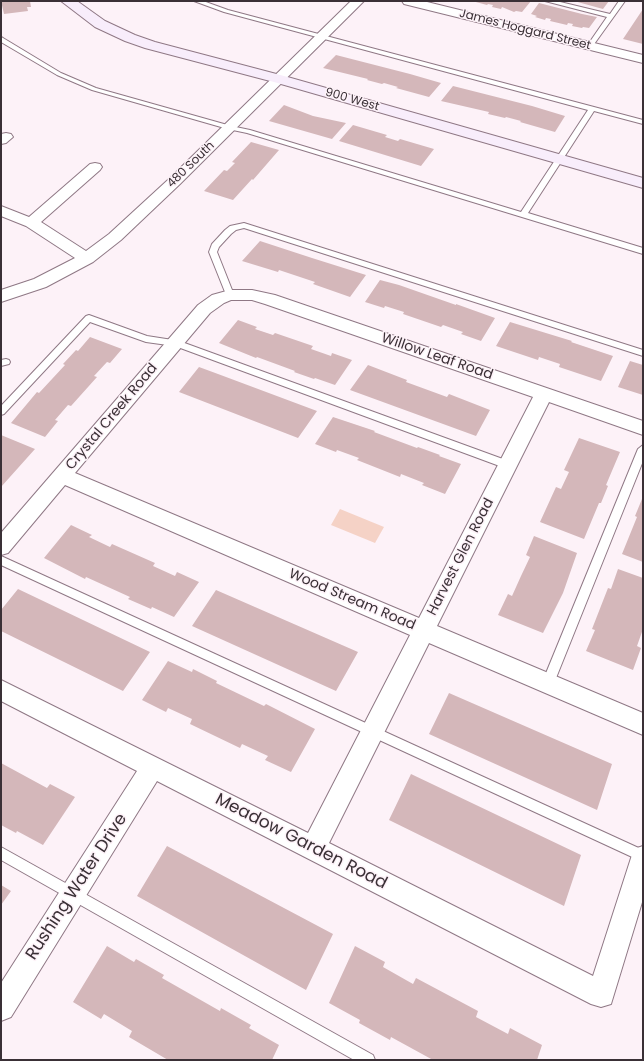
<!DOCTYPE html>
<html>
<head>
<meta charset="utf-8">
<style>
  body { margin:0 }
  #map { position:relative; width:644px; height:1061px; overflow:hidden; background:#fdf2f8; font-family:Poppins,sans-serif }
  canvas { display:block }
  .frame { position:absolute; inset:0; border:2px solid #3a3036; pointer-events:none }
</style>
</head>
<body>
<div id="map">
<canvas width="644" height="1061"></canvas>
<div class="frame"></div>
</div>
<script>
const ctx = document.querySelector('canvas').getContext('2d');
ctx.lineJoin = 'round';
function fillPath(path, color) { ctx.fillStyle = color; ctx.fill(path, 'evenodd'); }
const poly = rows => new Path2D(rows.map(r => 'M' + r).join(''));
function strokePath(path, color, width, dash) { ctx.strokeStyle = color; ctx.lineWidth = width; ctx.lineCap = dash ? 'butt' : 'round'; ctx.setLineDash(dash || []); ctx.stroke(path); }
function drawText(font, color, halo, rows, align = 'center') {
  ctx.font = font + ' Poppins,sans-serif'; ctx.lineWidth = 3; ctx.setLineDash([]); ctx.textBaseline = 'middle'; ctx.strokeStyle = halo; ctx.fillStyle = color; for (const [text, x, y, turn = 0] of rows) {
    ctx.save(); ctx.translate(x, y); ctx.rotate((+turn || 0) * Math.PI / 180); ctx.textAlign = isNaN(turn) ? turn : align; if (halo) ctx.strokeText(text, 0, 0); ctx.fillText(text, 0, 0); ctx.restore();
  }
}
const green = poly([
  [340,509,384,527,375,543,331,525]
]);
const building = poly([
  [1,1,30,1,31,7,27,7,28,11,4,14],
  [472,1,531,1,522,12,516,11,514,12,502,7,501,9,492,7,493,5,488,4,487,5],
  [574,1,609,1,603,9],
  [539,3,582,14,597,17,589,28,583,27,582,28,572,26,573,24,568,23,567,25,550,21,551,19,546,18,545,20,535,17,537,16,531,14],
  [643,9,643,44,623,39],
  [336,55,410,74,441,83,429,97,396,88,398,87,384,83,382,84,367,80,368,79,323,68],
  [453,86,532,106,565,116,555,132,520,122,521,121,506,117,505,118,488,114,489,112,441,101],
  [284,105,313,116,346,123,332,139,269,121],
  [353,125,387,135,385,137,398,141,400,139,434,149,421,166,339,141],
  [251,142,279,150,253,180,252,179,233,200,204,191,224,170,227,171,235,163,232,162],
  [260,241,312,258,366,275,350,297,313,284,315,282,279,270,278,272,242,261],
  [380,280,399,285,456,305,456,304,495,318,481,341,461,334,463,332,443,325,441,327,403,314,404,312,385,306,384,308,365,302],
  [238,320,257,327,255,329,273,335,275,333,313,346,311,349,331,356,332,353,352,360,335,385,315,378,314,379,294,372,295,371,257,357,256,358,219,343],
  [510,322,572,341,571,342,613,356,601,381,559,367,560,364,539,357,538,360,496,346],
  [90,337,122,349,110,363,107,362,94,376,97,377,71,406,68,405,55,420,58,421,45,437,11,423,37,392,39,393,65,365,63,364,76,350,78,351],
  [630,361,643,365,643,395,618,387],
  [368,365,407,380,406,382,447,397,449,394,490,410,476,436,350,390],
  [199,367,218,374,317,411,298,438,179,392],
  [333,417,375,431,374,432,417,448,418,447,440,455,439,456,461,464,445,494,422,485,424,483,401,474,400,477,357,460,359,458,337,450,336,452,315,444],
  [1,435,35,449,1,487],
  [579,438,620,452,606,485,608,486,601,503,599,503,584,539,540,522,556,487,561,489,569,472,564,470],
  [642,499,643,499,643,562,622,554,637,517,635,516],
  [71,525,92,535,89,537,110,547,112,544,155,563,153,566,175,576,177,572,199,582,174,617,152,607,151,609,128,599,130,597,86,577,85,579,44,558],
  [534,536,577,553,563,593,543,633,498,615,508,594,512,596,521,576,530,557,526,555],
  [618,569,643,578,643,629,637,646,641,648,633,670,586,651,595,630,592,629,608,588,611,589],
  [18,589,39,599,150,652,123,691,1,631,1,610],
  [216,590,358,652,336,691,192,626],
  [168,661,192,672,193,669,217,681,216,683,264,706,266,704,315,729,291,772,265,760,268,756,242,744,240,748,190,724,192,719,168,708,166,712,142,700],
  [449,693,612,764,597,810,429,734],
  [1,763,47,788,50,784,75,797,43,845,17,831,16,833,1,825],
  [411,774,581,855,564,906,389,820],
  [167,846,333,934,306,990,137,896],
  [1,885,11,891,1,905],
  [107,946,134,962,136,959,164,975,162,978,220,1011,221,1008,251,1025,249,1028,279,1045,272,1060,168,1060,129,1037,132,1031,104,1014,101,1019,73,1002],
  [355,946,385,962,383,967,413,984,416,978,478,1011,476,1017,508,1034,510,1028,542,1045,537,1060,433,1060,391,1037,390,1040,359,1023,360,1020,329,1003]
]);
const lane = poly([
  [194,1,203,1,228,10,643,120,643,124,594,111,528,213,643,248,643,254,247,133,228,129,92,90,57,75,1,42,1,37,3,38,61,73,96,88,231,126,250,130,521,212,588,110,224,12,194,1],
  [545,1,556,1,610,14,619,1,625,1,592,47,590,48,587,46,607,17,545,1],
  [244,223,643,350,643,356,244,228,236,230,231,234,219,247,217,252,234,295,233,297,227,297,209,252,212,244,225,230,230,226,244,223],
  [89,315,147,336,179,341,511,462,513,465,511,468,505,468,175,346,146,342,90,322,4,414,1,415,1,406,86,316,89,315],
  [6,359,9,360,10,362,9,364,1,366,1,360,6,359],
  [643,445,643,461,554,683,552,687,548,688,544,687,542,683,638,449,643,445],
  [1,556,643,850,643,862,1,565,1,556],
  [1,847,373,1055,375,1060,354,1060,1,860,1,847]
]);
const street = poly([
  [351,1,364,1,180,184,121,240,93,262,46,287,1,302,1,290,34,279,75,258,26,226,1,216,1,206,29,217,90,164,95,163,100,164,102,167,100,170,41,222,86,251,109,234,170,178,351,1],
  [402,1,423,1,643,55,643,63,404,4,402,1],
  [6,133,11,134,13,137,6,143,1,144,1,134,6,133],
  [230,290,252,290,275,295,643,421,643,435,549,402,437,626,643,713,643,735,429,643,329,843,593,976,631,858,634,849,643,846,643,899,611,1004,601,1007,591,1004,157,781,11,1017,1,1021,1,983,137,771,1,701,1,680,308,833,410,635,65,485,8,553,1,555,1,533,198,305,212,295,230,290],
  [231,300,252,300,265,304,533,397,419,618,75,473,210,313,224,303,231,300]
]);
const secondary = poly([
  [61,1,77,1,105,21,135,35,155,42,284,76,643,178,643,188,274,82,145,48,125,41,95,27,61,1]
]);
const farStreetnames = [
  ["James Hoggard Street",525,30,14],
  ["900 West",352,100,16],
  ["480 South",191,165,-44]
];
const streetNames = [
  ["Willow Leaf Road",437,357,19],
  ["Crystal Creek Road",112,417,-50],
  ["Harvest Glen Road",461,557,-63],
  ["Wood Stream Road",352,600,23]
];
const nearStreetnames = [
  ["Meadow Garden Road",301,842,27],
  ["Rushing Water Drive",77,887,-57]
];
fillPath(green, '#f5d2c6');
fillPath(building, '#d4b7ba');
strokePath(lane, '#8f7885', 2);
strokePath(street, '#8f7885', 2);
strokePath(secondary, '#8f7885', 2);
fillPath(lane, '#fff');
fillPath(street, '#fff');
fillPath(secondary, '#f8edfb');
drawText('12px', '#3a3036', '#fdf2f8', farStreetnames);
drawText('14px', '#3a3036', '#fdf2f8', streetNames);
drawText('17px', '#3a3036', '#fdf2f8', nearStreetnames);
</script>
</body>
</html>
